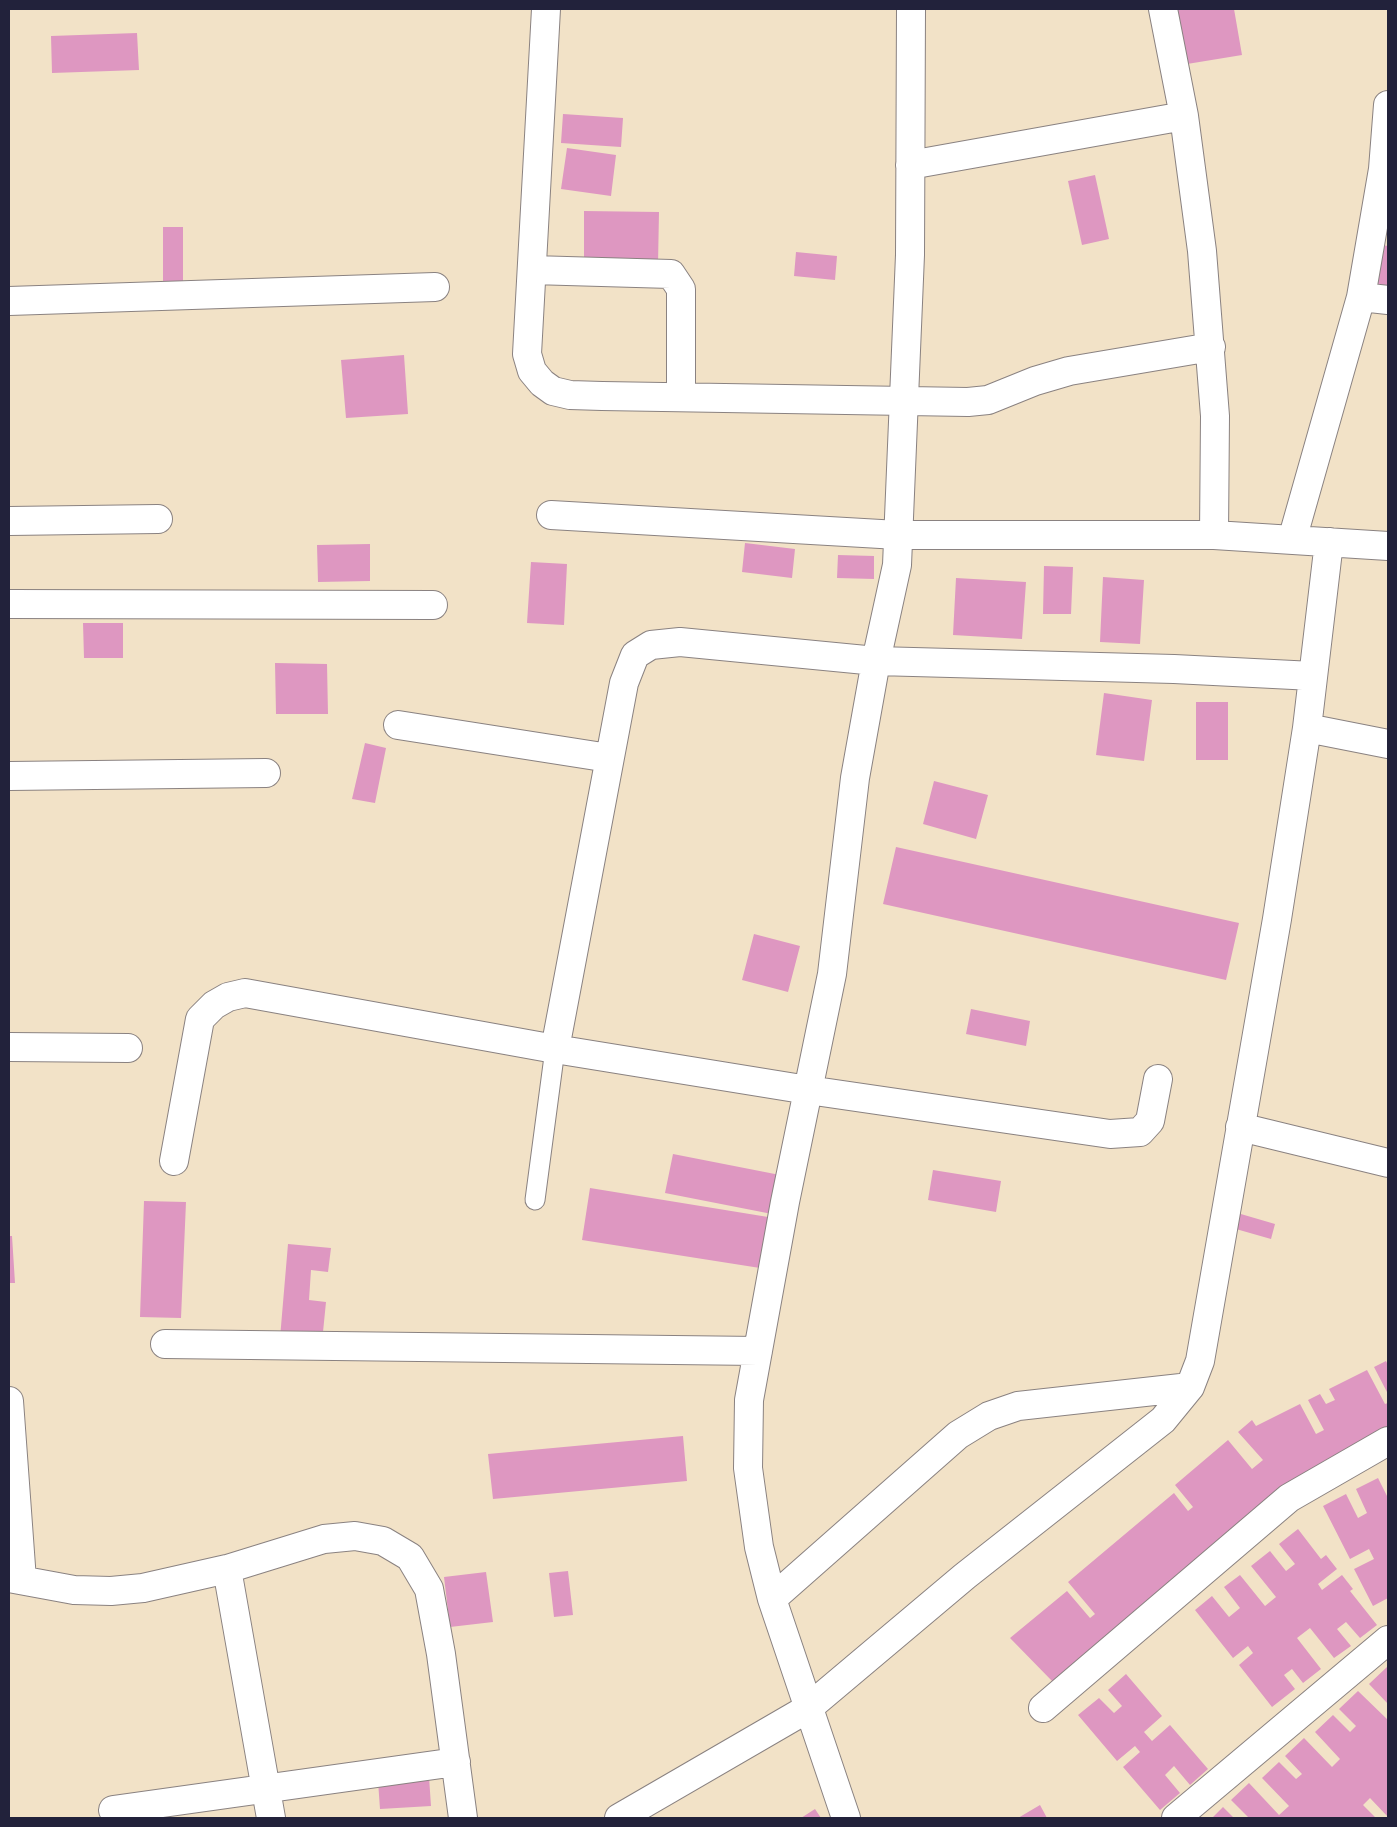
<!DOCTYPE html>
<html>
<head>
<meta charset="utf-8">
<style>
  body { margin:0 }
  #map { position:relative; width:1397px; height:1827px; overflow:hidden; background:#f2e2c7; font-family:"Playpen Sans",sans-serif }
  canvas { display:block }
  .frame { position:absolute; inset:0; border:10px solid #22223b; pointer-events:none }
</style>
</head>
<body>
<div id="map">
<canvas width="1397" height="1827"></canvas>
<div class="frame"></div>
</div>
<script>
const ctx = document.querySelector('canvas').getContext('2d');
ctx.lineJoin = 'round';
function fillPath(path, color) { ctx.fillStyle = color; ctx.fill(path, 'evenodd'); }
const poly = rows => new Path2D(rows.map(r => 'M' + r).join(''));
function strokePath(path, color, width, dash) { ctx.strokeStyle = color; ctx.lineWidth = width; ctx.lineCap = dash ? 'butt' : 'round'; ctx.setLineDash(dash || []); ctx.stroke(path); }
const building = poly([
  [1172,9,1234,9,1242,55,1181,65],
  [137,33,139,70,52,73,51,36],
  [563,114,623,118,621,147,561,143],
  [567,148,616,155,611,196,561,189],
  [1095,175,1109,239,1082,245,1068,181],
  [584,211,659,212,658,264,584,262],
  [163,227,183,227,183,281,163,281],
  [1382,245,1388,246,1388,291,1377,289],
  [796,252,837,256,835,280,794,276],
  [404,355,408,414,346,418,341,360],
  [745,543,795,549,792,578,742,572],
  [370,544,370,581,318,582,317,545],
  [838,555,874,556,874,579,837,578],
  [531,562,567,564,564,625,527,623],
  [1044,566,1073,567,1071,614,1043,614],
  [1103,577,1144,580,1140,644,1100,642],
  [956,578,1026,582,1022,639,953,635],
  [83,623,123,623,123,658,84,658],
  [275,663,327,664,328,714,276,714],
  [1104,693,1152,700,1144,761,1096,755],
  [1196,702,1228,702,1228,760,1196,760],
  [365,743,386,748,375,803,352,799],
  [934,781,988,795,976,839,923,824],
  [896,847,1239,923,1226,980,883,904],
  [754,934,800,946,788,992,742,980],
  [971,1009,1030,1021,1026,1046,966,1034],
  [673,1154,780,1175,772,1214,665,1193],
  [933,1170,1001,1181,996,1212,928,1200],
  [590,1188,768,1217,760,1268,582,1240],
  [144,1201,186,1202,181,1318,140,1317],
  [1234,1212,1275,1224,1271,1239,1229,1227],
  [9,1236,12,1236,15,1283,9,1283],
  [288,1244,331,1248,328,1272,311,1270,309,1300,326,1302,322,1342,280,1338],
  [1386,1361,1388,1365,1388,1394,1374,1367],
  [1367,1370,1385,1404,1388,1403,1388,1429,1053,1682,1010,1638,1067,1591,1090,1618,1095,1614,1068,1582,1174,1493,1188,1511,1193,1507,1175,1485,1228,1440,1252,1469,1263,1460,1238,1432,1252,1420,1256,1426,1300,1404,1316,1434,1324,1430,1308,1400,1320,1394,1326,1404,1335,1400,1329,1389],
  [683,1436,687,1481,493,1499,488,1454],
  [1378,1478,1388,1498,1388,1598,1373,1606,1354,1569,1374,1559,1369,1549,1350,1559,1323,1506,1346,1494,1358,1518,1367,1513,1356,1489],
  [1298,1529,1321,1559,1326,1555,1337,1569,1318,1584,1322,1590,1342,1575,1353,1589,1350,1591,1377,1625,1360,1638,1346,1622,1337,1629,1351,1646,1334,1658,1310,1628,1297,1638,1321,1669,1303,1683,1292,1669,1284,1675,1295,1689,1272,1707,1239,1665,1253,1653,1248,1646,1233,1658,1195,1610,1212,1596,1229,1617,1240,1608,1224,1587,1240,1575,1265,1606,1276,1597,1251,1566,1270,1551,1286,1571,1295,1564,1279,1544],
  [568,1571,573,1615,554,1617,549,1573],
  [486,1572,493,1622,450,1627,444,1577],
  [1387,1667,1388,1669,1388,1704,1369,1684],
  [1126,1674,1162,1716,1144,1732,1152,1741,1170,1725,1208,1769,1190,1785,1174,1766,1165,1775,1180,1793,1160,1810,1123,1767,1140,1752,1135,1746,1117,1761,1078,1715,1099,1698,1114,1713,1122,1706,1108,1690],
  [1358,1691,1388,1720,1388,1817,1370,1798,1363,1805,1376,1818,1249,1818,1231,1800,1249,1783,1279,1815,1289,1806,1262,1778,1279,1762,1296,1779,1302,1774,1285,1756,1304,1738,1332,1767,1340,1759,1315,1732,1333,1715,1350,1732,1356,1726,1339,1709],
  [429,1777,431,1806,380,1809,378,1781],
  [1040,1805,1047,1818,1018,1818],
  [1223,1807,1234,1818,1212,1818],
  [815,1809,821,1818,801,1818]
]);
const service = poly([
  [535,1200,555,1049]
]);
const minor = poly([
  [546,9,527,354,532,371,542,383,553,391,570,395,602,396,968,402,988,400,1035,381,1069,371,1211,347],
  [1163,9,1184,116,1202,251,1215,416,1214,535],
  [910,165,1184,116],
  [532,270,671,274,681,289,681,397],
  [1361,297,1388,300],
  [9,301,435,287],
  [551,515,898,535,1214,535,1388,546],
  [9,521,158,519],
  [1292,540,1361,297,1383,169,1388,105],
  [9,604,433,605],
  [398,725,609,758],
  [1307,728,1388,744],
  [9,776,266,773],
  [9,1047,128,1048],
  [555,1049,624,683,635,655,651,645,680,642,876,661,1174,669,1313,676],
  [1240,1127,1388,1163],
  [174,1161,200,1019,214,1005,228,997,245,993,555,1049,808,1090,1110,1134,1140,1132,1150,1121,1158,1079],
  [165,1344,758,1351],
  [9,1401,22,1580],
  [227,1569,271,1818],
  [9,1578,74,1590,111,1591,143,1588,227,1569,324,1539,355,1536,383,1541,410,1557,429,1589,441,1654,463,1818],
  [772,1599,958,1435,989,1416,1018,1406,1190,1387],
  [1043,1708,1289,1498,1388,1441],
  [113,1810,456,1762],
  [619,1818,807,1709,965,1576,1163,1420,1190,1387,1200,1361,1277,919,1307,728,1329,542],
  [846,1818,772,1599,759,1547,748,1468,749,1400,785,1202,832,974,855,778,876,661,897,565,910,255,911,9],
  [1176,1818,1388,1640]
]);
fillPath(building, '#de97c1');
strokePath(service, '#8a8281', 21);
strokePath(minor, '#8a8281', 30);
strokePath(service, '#fff', 19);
strokePath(minor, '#fff', 28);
</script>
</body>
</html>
